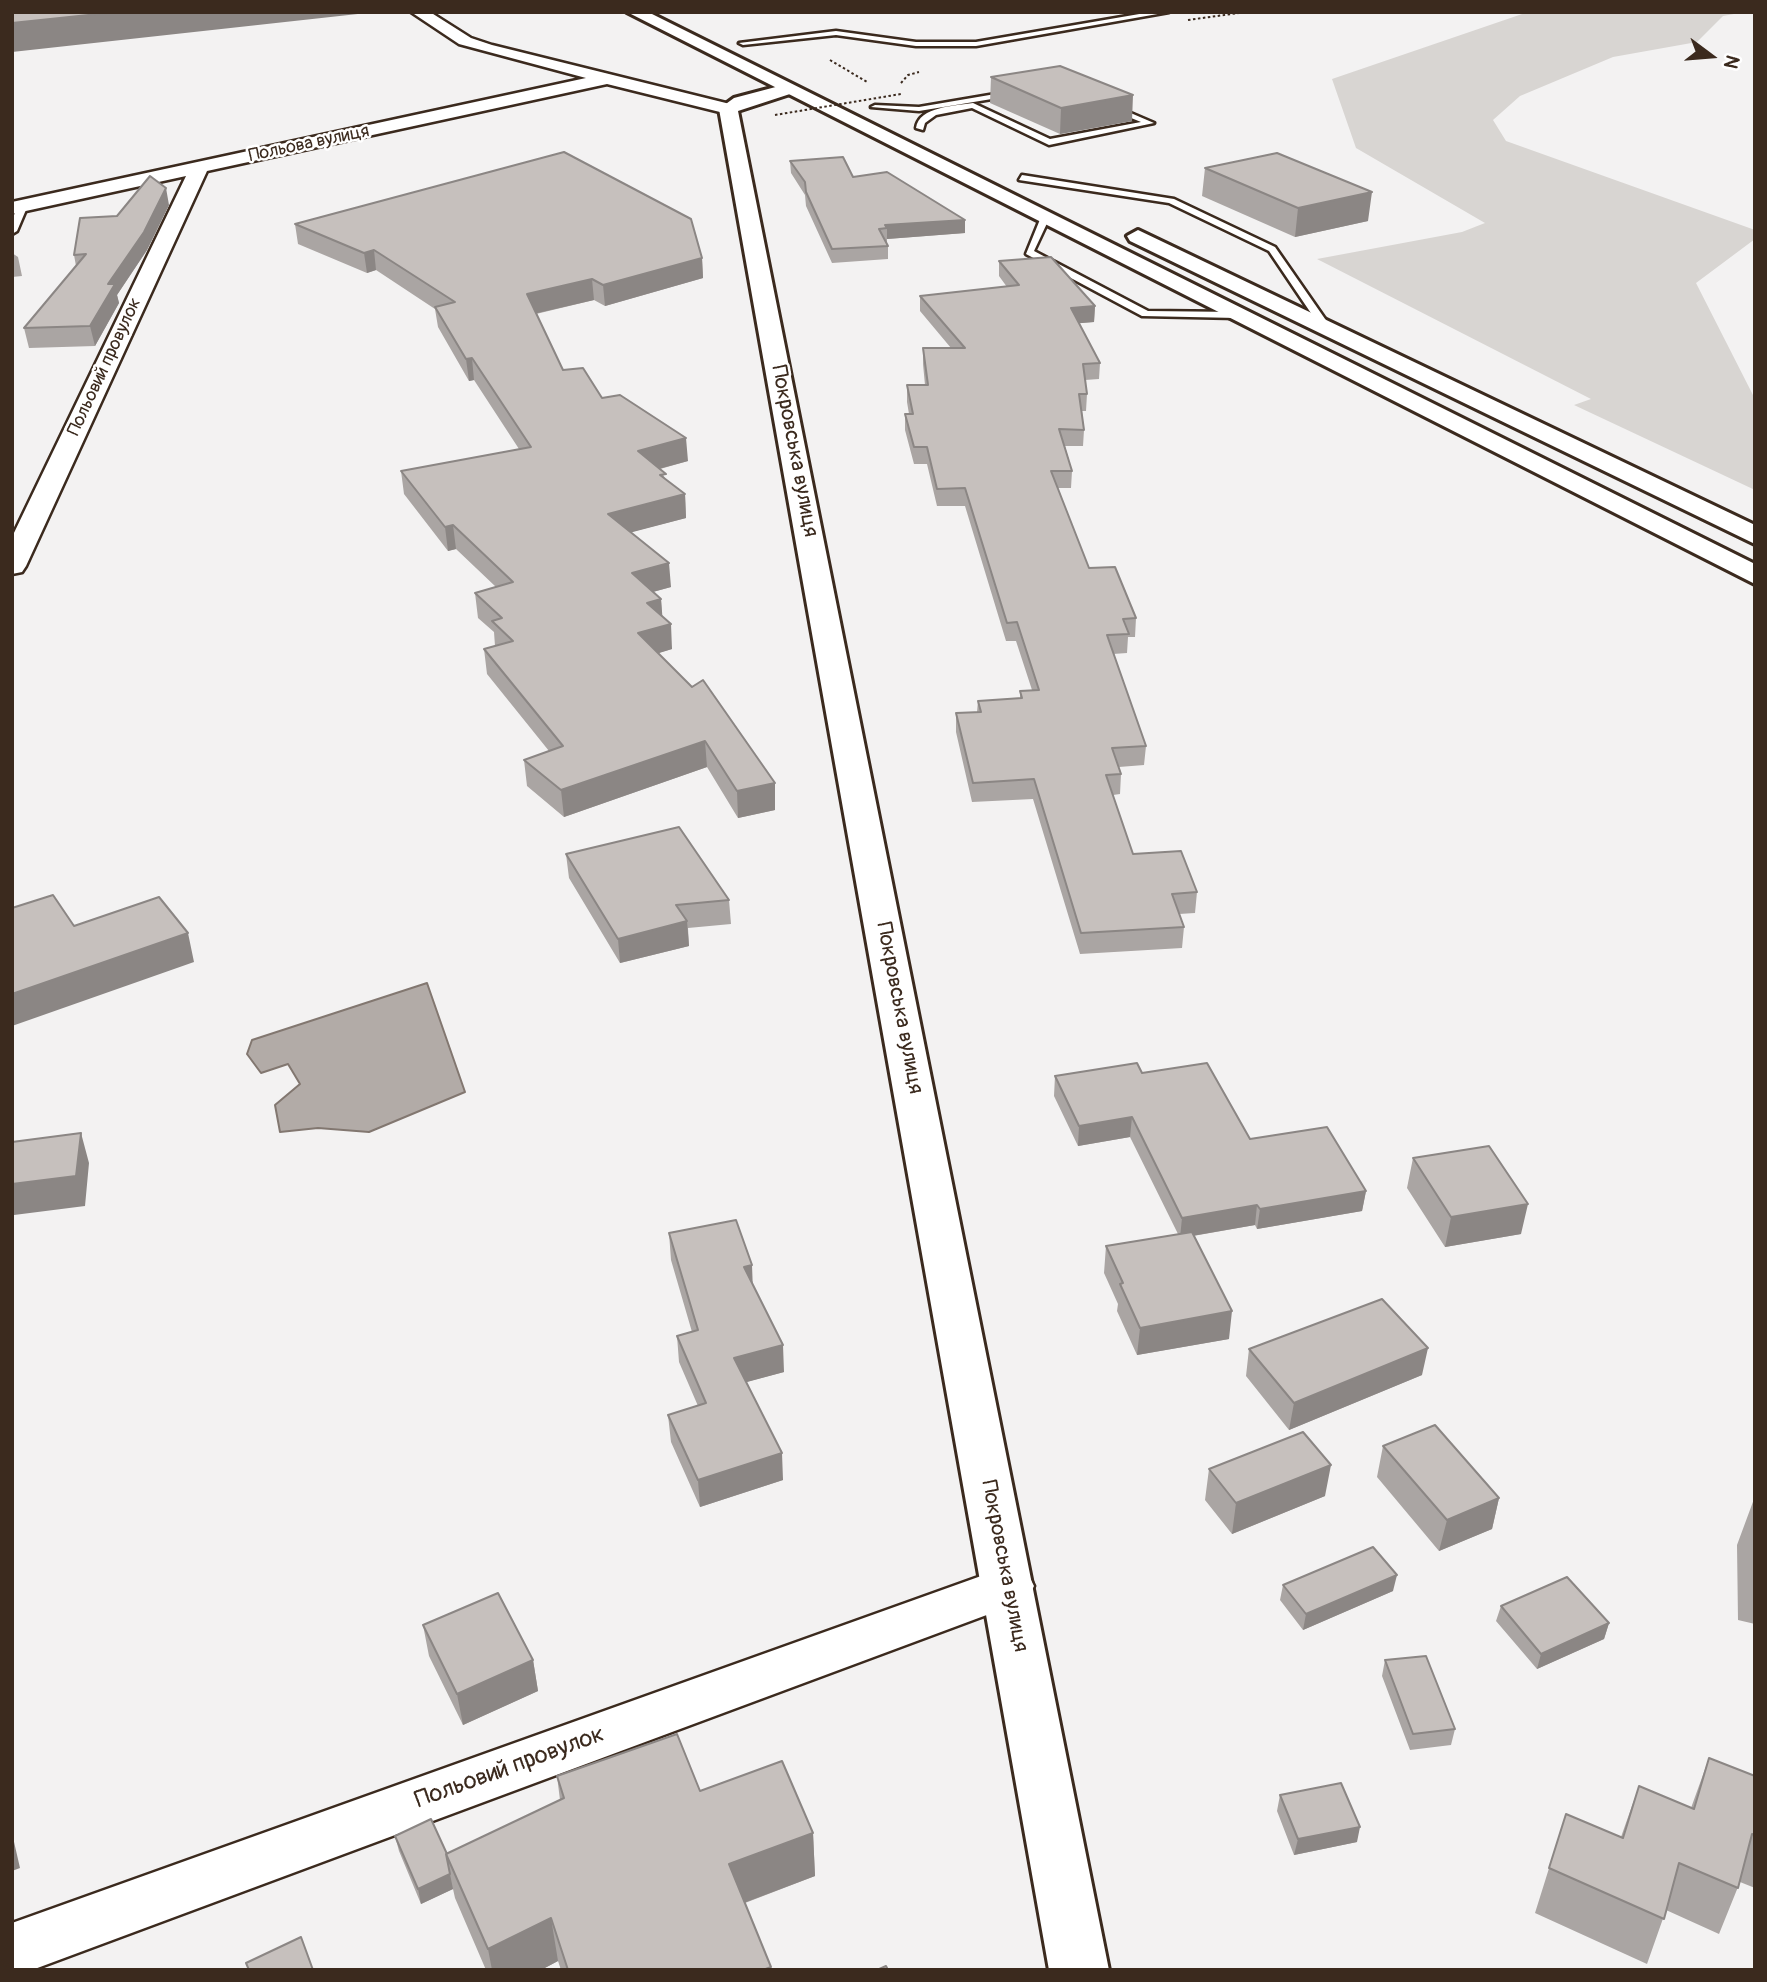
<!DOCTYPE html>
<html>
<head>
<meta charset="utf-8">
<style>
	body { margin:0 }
	#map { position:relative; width:1767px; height:1982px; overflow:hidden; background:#f3f2f2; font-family:Pangolin,sans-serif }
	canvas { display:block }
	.frame { position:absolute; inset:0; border:14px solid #3b2a1e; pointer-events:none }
	.north { position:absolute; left:1676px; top:21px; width:70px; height:70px; -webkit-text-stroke:5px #fff; paint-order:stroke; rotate:106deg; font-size:19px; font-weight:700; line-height:28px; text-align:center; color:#3b2a1e }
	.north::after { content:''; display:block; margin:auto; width:24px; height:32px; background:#3b2a1e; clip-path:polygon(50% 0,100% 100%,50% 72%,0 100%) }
</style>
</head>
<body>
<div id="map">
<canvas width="1767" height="1982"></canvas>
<div class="frame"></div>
<div class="north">N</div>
</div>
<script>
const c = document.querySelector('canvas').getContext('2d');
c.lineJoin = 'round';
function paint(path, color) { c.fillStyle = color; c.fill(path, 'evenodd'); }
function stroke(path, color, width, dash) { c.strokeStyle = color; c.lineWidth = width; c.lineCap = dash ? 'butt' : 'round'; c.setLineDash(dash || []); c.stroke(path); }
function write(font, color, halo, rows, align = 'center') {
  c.font = font + ' Pangolin,sans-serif'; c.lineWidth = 5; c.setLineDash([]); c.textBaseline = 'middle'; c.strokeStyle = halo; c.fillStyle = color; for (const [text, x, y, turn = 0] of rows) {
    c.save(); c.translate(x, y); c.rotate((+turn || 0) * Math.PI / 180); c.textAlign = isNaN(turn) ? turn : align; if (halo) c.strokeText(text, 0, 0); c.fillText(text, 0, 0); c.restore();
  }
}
paint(new Path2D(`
	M1528 12H1745L1723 16 1697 42 1613 57 1520 96 1493 120 1506 141 1755 230V239L1696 283 1755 399V490L1574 405 1591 399 1317 259 1462 232 1485 223 1356 148 1332 79Z`), '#d8d5d2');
const water = new Path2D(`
	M427 983 465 1092 369 1132 318 1128 280 1132 275 1105 300 1084 288 1064 261 1073 247 1054 252 1040Z`);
paint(water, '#b2aba7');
stroke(water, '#827770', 2);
const service = new Path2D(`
	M1151 12H1169L976 46H916L836 35 743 45 739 43 836 31 916 42H976Z
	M1013 91 1016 95 919 111 871 107 875 105 919 107Z
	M973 103 1050 139 1141 122 1109 109 1112 105 1154 123 1049 145 972 108 936 115 925 123 923 130 916 128C919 106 956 106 973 103Z
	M1022 175 1174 199 1275 247 1332 329 1323 331 1269 251 1169 203 1019 180Z
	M20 203 28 205 17 231 12 234V219Z
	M1041 217 1049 219 1034 251 1148 311 1237 312 1242 315 1237 318 1142 316 1026 254Z`);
const minor = new Path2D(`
	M411 12H430L471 38 492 45 734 105 737 109 728 114 607 84 207 171 26 566 22 572 12 574V537L186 176 12 214V202L586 78 459 44Z
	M1009 1566 1027 1572 1034 1586 1027 1600 32 1970H12V1923Z`);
const tertiary = new Path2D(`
	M787 84 793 85 796 89 793 93 738 111 1109 1970H1049L719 109 734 98Z`);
const trunk = new Path2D(`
	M627 12H648L1755 564V584Z
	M1138 230 1755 525V544L1130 241 1127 236Z`);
stroke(service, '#3b2a1e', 5);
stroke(minor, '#3b2a1e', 5);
stroke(tertiary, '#3b2a1e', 6);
stroke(trunk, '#3b2a1e', 6);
stroke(new Path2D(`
	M1188 20 1246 12
	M830 60 867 82
	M901 83 908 75 919 72`), '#3b2a1e', 2, [2.5, 2.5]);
paint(service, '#fff');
paint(minor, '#fff');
paint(tertiary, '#fff');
paint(trunk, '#fff');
stroke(new Path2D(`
	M775 115 901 94`), '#3b2a1e', 2, [2.5, 2.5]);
paint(new Path2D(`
	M991 77 1132 121 1060 134 990 103Z
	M790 161 853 177 965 220V233L887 239V242H886L888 246V259L832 263 806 206 805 195 791 173Z
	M1205 168 1368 221 1295 237 1202 196Z
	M169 205 147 250 117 295 119 303 95 346 29 348 24 328 76 266 74 255 117 216Z
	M295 224 702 258 703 278 605 306 594 300 536 314 563 370 602 398 688 461 660 469 666 480 685 494 686 518 631 532 671 587 653 592 661 599 662 617 672 649 658 653 775 810 738 818 707 767 564 817 527 786 524 760 549 751 487 674 484 649 495 646 494 632 478 618 475 593 496 587 456 549 448 551 404 494 401 471 519 449 474 380 469 381 438 327 435 309 376 270 367 273 298 244Z
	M12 253 18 257 22 276 12 277Z
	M999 261 1095 306 1094 322 1079 323 1100 363 1099 379 1085 380 1087 394 1086 411H1082L1084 430 1083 446H1065L1072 471 1071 488H1058L1089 568 1136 618 1135 637H1128L1127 653 1113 654 1146 746 1144 765 1119 767 1121 774 1120 794 1113 795 1133 854 1197 892 1195 913 1179 914 1184 927 1182 948 1080 954 1033 799 972 802 956 732V713L977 712 978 701 1020 699V691L1032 690 1016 641H1006L965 506H937L927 464H914L905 430V414H909L907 402V385H925L923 364V348H951L920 311V296L1007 287 999 276Z
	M566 854 729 900 731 924 688 928 689 946 620 963 569 878Z
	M1142 1073 1250 1139 1366 1191 1362 1211 1257 1229 1255 1225 1193 1236 1229 1339 1137 1355 1117 1311 1118 1304 1104 1273 1106 1246 1178 1234 1130 1137 1078 1146 1054 1096 1055 1076Z
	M1413 1158 1521 1234 1445 1247 1407 1188Z
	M669 1233 752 1265V1284L784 1372 746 1382 783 1480 700 1507 671 1442 668 1415 698 1406 679 1362 677 1336 692 1332 671 1260Z
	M1249 1349 1422 1375 1289 1430 1246 1376Z
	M1383 1446 1499 1498 1492 1529 1439 1551 1377 1477Z
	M1209 1469 1325 1496 1232 1534 1205 1500Z
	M1754 1499H1755V1624L1738 1620 1737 1545Z
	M1283 1585 1393 1591 1303 1630 1280 1600Z
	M1501 1606 1609 1623 1604 1639 1537 1669 1496 1621Z
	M423 1625 533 1660 538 1691 463 1725 429 1656Z
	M1385 1660 1455 1729 1451 1745 1410 1750 1382 1676Z
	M1709 1758 1755 1777V1888L1740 1882 1719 1934 1666 1910 1647 1964 1535 1913 1566 1814 1621 1837 1639 1786 1691 1808Z
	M557 1776 700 1791 813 1833 815 1876 745 1903 771 1970H561L558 1961 541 1970H486L455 1898 453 1889 421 1904 399 1851 395 1836 447 1854 560 1800Z
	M1280 1795 1357 1842 1294 1855 1277 1811Z`), '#aaa5a3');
paint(new Path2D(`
	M117 12H376L12 52V23Z
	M1133 95 1132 121 1060 134 1061 108Z
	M166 188 169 205 147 250 117 295 119 303 95 346 90 326 108 284Z
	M1372 192 1368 221 1295 237 1298 208Z
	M965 220V233L887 239V228L885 225Z
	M374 250 376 270 367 273 364 253Z
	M702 258 703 278 605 306 603 285Z
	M592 279 594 300 529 315 527 294Z
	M1095 306 1094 322 1070 324 1071 308Z
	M472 358 474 380 469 381 466 359Z
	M686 438 688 461 640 474 638 451Z
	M685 494 686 518 610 538 608 514Z
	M453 525 456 549 448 551 445 527Z
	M669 563 671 587 634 597 632 573Z
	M661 599 663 624 647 603Z
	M671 624 672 649 640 659 638 633Z
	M705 741 707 767 564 817 561 790Z
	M775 783V810L738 818 737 791Z
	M687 921 689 946 620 963 618 939Z
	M188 933 194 962 12 1026V994Z
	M1132 1117 1130 1137 1078 1146 1079 1126Z
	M81 1133 89 1163 85 1206 14 1215 12 1210V1184Z
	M1366 1191 1362 1211 1257 1229 1260 1209Z
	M1528 1204 1521 1234 1445 1247 1451 1217Z
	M1257 1205 1255 1225 1180 1238 1182 1218Z
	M752 1265 753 1292 744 1267Z
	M1232 1311 1229 1339 1137 1355 1140 1328Z
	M783 1345 784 1372 736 1385 734 1358Z
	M1428 1348 1422 1375 1289 1430 1294 1403Z
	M782 1453 783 1480 700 1507 698 1480Z
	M1331 1465 1325 1496 1232 1534 1236 1503Z
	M1499 1498 1492 1529 1439 1551 1447 1520Z
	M1397 1575 1393 1591 1303 1630 1306 1614Z
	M1609 1623 1604 1639 1537 1669 1541 1654Z
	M533 1660 538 1691 463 1725 457 1694Z
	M1360 1827 1357 1842 1294 1855 1298 1839Z
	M12 1833 20 1868 12 1871Z
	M813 1833 815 1876 733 1907 729 1864Z
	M450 1874 453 1889 421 1904 418 1889Z
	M551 1918 558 1961 541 1970H492L488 1949Z`), '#8b8684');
const building = new Path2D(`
	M12 12H117L12 23Z
	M1060 66 1133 95 1061 108 991 77Z
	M564 152 691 219 702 258 603 285 592 279 527 294 563 370 583 368 602 398 620 395 686 438 638 451 666 474 660 475 685 494 608 514 669 563 632 573 661 599 647 603 671 624 638 633 692 687 703 680 775 783 737 791 705 741 561 790 524 760 563 746 484 649 513 641 492 621 502 618 475 593 513 582 453 525 445 527 401 471 531 447 472 358 466 359 435 307 455 302 374 250 364 253 295 224Z
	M1277 153 1372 192 1298 208 1205 168Z
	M843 157 853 177 887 172 965 220 885 225 887 228 879 229 888 246 832 249 806 192 805 182 790 161Z
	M150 176 166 188 144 232 108 284H115L90 326 24 328 86 254 74 255 80 218 117 216Z
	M1051 257 1095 306 1071 308 1100 363 1083 364 1087 394H1079L1084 430 1059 429 1072 471H1051L1089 568 1115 567 1136 618 1123 619 1129 634 1107 635 1146 746 1112 748 1121 774 1106 775 1133 854 1181 851 1197 892 1172 894 1184 927 1081 933 1034 779 973 783 956 713 981 712 978 701 1022 698 1020 691 1039 690 1017 622 1007 623 965 488 937 489 927 447H914L905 414H913L907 385H928L923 348H965L920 296 1019 285 999 261Z
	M679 827 729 900 676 905 687 921 618 939 566 854Z
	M53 895 74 926 159 897 188 933 12 994V908Z
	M1137 1063 1142 1073 1207 1063 1250 1139 1327 1127 1366 1191 1260 1209 1257 1205 1182 1218 1132 1117 1079 1126 1055 1076Z
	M81 1133 76 1176 12 1184V1142Z
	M1489 1146 1528 1204 1451 1217 1413 1158Z
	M736 1220 752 1265 744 1267 783 1345 734 1358 782 1453 698 1480 668 1415 706 1403 677 1336 698 1330 669 1233Z
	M1192 1232 1232 1311 1140 1328 1120 1284 1123 1283 1106 1246Z
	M1382 1299 1428 1348 1294 1403 1249 1349Z
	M1435 1425 1499 1498 1447 1520 1383 1446Z
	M1303 1432 1331 1465 1236 1503 1209 1469Z
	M1754 1499H1755V1570Z
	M1373 1547 1397 1575 1306 1614 1283 1585Z
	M1567 1577 1609 1623 1541 1654 1501 1606Z
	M498 1593 533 1660 457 1694 423 1625Z
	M1426 1656 1455 1729 1413 1734 1385 1660Z
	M677 1734 700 1791 782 1761 813 1833 729 1864 771 1967 763 1970H568L551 1918 488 1949 446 1854 564 1798 557 1776Z
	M1709 1758 1755 1776V1835L1752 1834 1738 1888 1679 1863 1664 1919 1549 1868 1566 1814 1623 1838 1639 1786 1694 1809Z
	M1341 1783 1360 1827 1298 1839 1280 1795Z
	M431 1819 447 1854H446L450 1874 418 1889 395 1836Z
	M301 1937 313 1970H249L246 1963Z
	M886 1966 888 1970H877Z`);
paint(building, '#c6c0bd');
stroke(building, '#8b8684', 2);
write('18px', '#3b2a1e', '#fff', [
	["Польова вулиця",309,144,-12],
	["Польовий провулок",105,367,-65]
]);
write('21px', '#3b2a1e', '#fff', [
	["Покровська вулиця",794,451,79],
	["Покровська вулиця",899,1008,79],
	["Покровська вулиця",1004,1566,79]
]);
write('24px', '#3b2a1e', '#fff', [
	["Польовий провулок",510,1768,-20]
]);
</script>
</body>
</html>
